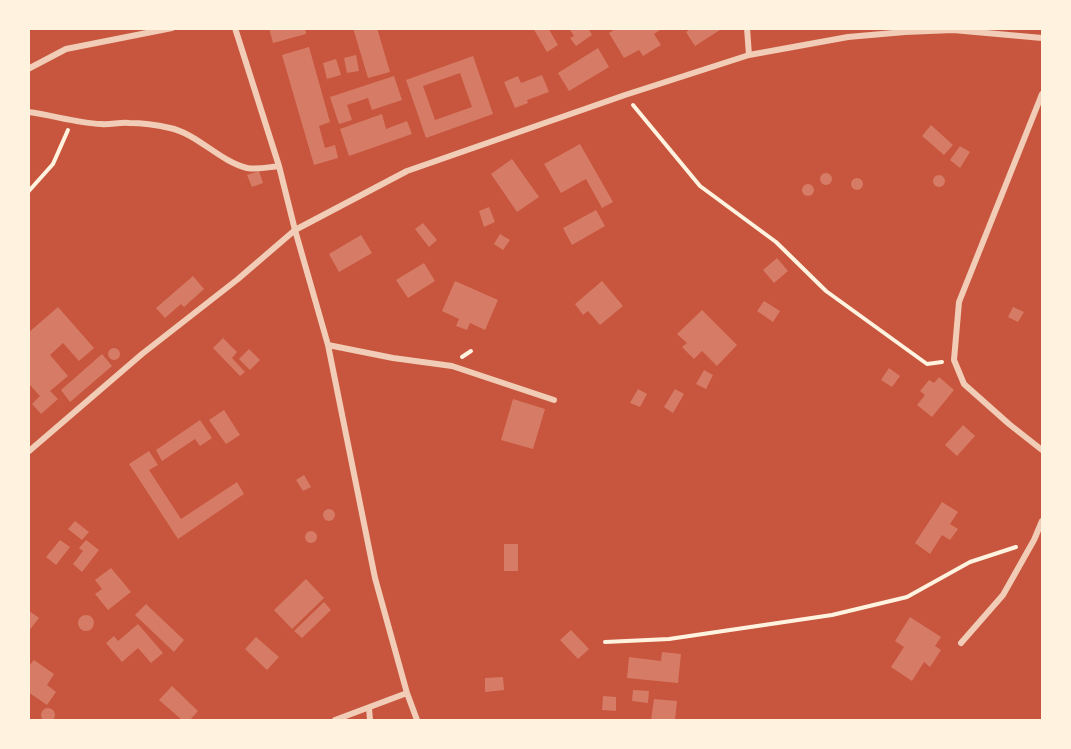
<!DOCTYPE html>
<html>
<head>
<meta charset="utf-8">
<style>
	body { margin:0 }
	#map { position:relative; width:1071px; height:749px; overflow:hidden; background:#c8553d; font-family:Mulish,sans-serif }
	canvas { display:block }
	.frame { position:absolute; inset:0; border:30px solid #fff3e0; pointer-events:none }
</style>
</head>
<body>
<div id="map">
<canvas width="1071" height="749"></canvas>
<div class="frame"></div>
</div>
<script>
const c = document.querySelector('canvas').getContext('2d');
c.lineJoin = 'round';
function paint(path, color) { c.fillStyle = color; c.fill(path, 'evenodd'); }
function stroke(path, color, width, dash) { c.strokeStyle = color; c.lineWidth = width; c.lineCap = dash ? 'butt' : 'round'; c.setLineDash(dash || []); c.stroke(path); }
paint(new Path2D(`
	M269 28H305L306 34 273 43Z
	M353 28H377L390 72 368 78Z
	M533 28H548L558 45 547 52Z
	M569 28H588L592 35 576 46 570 38 574 36Z
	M617 28H663L654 34 661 45 643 56 639 50 624 58 609 33Z
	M692 28H723L695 46 686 32Z
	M309 47 330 122 319 126 325 148 335 145 338 158 314 165 282 55Z
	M598 48 609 67 569 91 558 73Z
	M356 55 359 71 347 73 344 58Z
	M473 56 493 114 426 138 406 80ZM460 73 472 107 435 120 423 86Z
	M336 59 341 75 327 79 323 63Z
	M542 75 549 92 527 100 528 103 515 108 504 82 518 76 521 83Z
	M394 76 402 100 372 110 368 98 347 105 352 120 339 124 330 97Z
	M382 114 386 129 407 121 412 134 349 156 340 129Z
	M931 125 953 145 944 155 922 136Z
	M580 144 613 202 602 208 586 179 561 193 544 164Z
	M960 146 970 152 960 168 950 160Z
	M512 159 539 197 517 212 491 174Z
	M259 171 263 183 252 187 247 175Z
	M820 179a6 6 0 1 1 12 0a6 6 0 1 1-12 0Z
	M933 181a6 6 0 1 1 12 0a6 6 0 1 1-12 0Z
	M851 184a6 6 0 1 1 12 0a6 6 0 1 1-12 0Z
	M802 190a6 6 0 1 1 12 0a6 6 0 1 1-12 0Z
	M489 207 495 222 484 227 479 211Z
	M596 210 605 226 572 245 563 228Z
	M423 223 437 240 429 247 415 229Z
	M500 234 510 240 503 250 494 244Z
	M361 235 372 253 339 272 329 254Z
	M777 258 788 271 774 283 763 270Z
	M424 263 435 281 408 298 396 280Z
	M193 276 204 289 184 307 181 304 165 318 156 308Z
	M455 281 498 300 485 330 470 323 467 330 456 326 459 319 442 311Z
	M602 281 623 306 600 325 588 311 583 315 575 304Z
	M764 301 780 311 773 322 757 311Z
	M58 307 94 348 79 361 63 343 50 355 68 376 50 391 58 399 41 414 32 404 40 396 28 383V333Z
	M1013 307 1024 312 1018 322 1008 317Z
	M702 310 737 345 717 366 702 351 694 359 682 347 687 343 677 334Z
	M223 338 237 352 232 358 245 372 240 376 213 348Z
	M108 354a6 6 0 1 1 12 0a6 6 0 1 1-12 0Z
	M249 349 260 360 250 370 239 359Z
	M102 354 112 366 70 402 61 390Z
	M889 368 900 376 892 387 881 380Z
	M704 370 713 375 706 389 696 384Z
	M939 377 954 390 932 417 917 405 925 395 920 391 929 380 934 383Z
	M638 389 647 394 640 407 630 403Z
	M675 389 684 394 673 413 664 407Z
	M513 399 545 409 533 449 501 440Z
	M224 410 240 435 226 444 209 420Z
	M200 420 212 438 200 446 195 439 162 461 156 450Z
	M963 425 975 436 957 456 945 445Z
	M149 451 158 465 149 470 181 519 237 482 244 494 178 539 129 464Z
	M304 475 311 487 303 491 296 480Z
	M942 502 958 512 950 524 958 529 950 540 942 535 930 554 915 543Z
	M323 515a6 6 0 1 1 12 0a6 6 0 1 1-12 0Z
	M75 521 89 532 82 540 68 529Z
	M305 537a6 6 0 1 1 12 0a6 6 0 1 1-12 0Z
	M60 540 70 547 56 565 46 557Z
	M86 540 99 550 82 572 73 564 83 551 79 548Z
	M504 544H518V571H504Z
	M111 568 131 592 108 610 95 594 102 589 95 580Z
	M306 579 324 598 292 629 274 610Z
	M324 602 331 610 302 638 294 631Z
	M146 604 184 640 174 652 135 615Z
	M28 610 39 618 28 632Z
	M78 623a8 8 0 1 1 16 0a8 8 0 1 1-16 0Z
	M910 617 941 637 935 646 941 650 930 667 924 662 912 681 891 667 904 647 895 641Z
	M138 624 163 653 151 663 138 648 122 662 106 643 114 636 118 641Z
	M571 630 589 649 578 659 560 640Z
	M256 637 279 657 267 670 245 649Z
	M662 652 681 654 678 683 627 678 629 657 661 661Z
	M34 660 54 674 47 685 56 692 47 705 28 692V667Z
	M503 677 504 690 485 692V678Z
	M172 686 198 711 190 720H182L159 700Z
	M633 690 649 691 648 703 632 701Z
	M603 696 616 697V711L602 710Z
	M654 699 677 701 675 720H651Z
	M41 715a7 7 0 1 1 14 0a7 7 0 1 1-14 0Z`), '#d67c66');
stroke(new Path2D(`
	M633 105 700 186 776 242 826 291 927 364 942 362
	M28 192 53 164 68 130
	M462 357 471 351
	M605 642 669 639 832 615 907 597 970 562 1016 547`), '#fff3e0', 4);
stroke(new Path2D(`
	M235 28 279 166 295 230 328 345 375 578 407 693 417 720
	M747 28 749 55
	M28 69 66 49 172 28
	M1042 94 959 302 954 360 964 384 1009 424 1042 450
	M28 112C53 115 76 123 101 124 110 125 120 122 129 123 142 123 157 125 170 128 198 134 219 161 247 168 258 170 269 167 279 166
	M328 345 393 358 452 366 554 400
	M28 452 142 354 238 279 295 230 407 171 625 95 749 55 848 37 905 32 953 30 1042 38
	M961 643 1003 595 1034 540 1042 521
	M369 708 370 720
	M335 720 407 693`), '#f1ccb7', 6);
</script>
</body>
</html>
